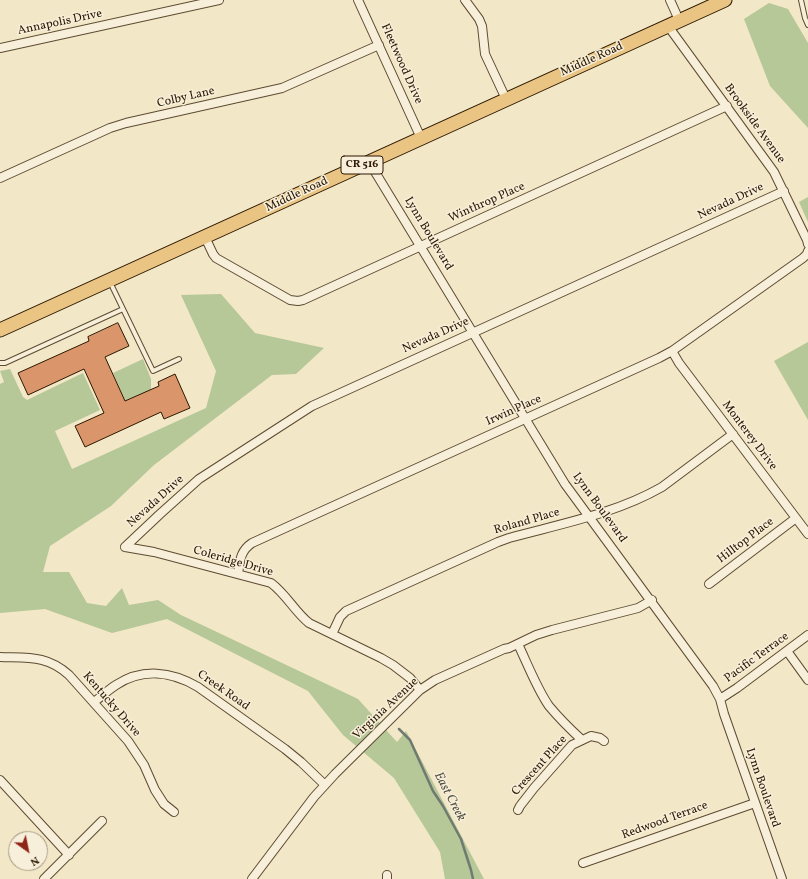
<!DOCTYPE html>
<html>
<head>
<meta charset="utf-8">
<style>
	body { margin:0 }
	#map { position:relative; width:808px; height:879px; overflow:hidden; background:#f2e7c6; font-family:Vollkorn,serif }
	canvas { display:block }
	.north { position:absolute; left:8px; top:831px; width:40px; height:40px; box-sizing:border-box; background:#f7efda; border:1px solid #a59983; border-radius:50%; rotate:147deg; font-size:11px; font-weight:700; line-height:16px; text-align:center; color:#2b1700 }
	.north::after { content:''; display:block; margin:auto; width:14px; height:18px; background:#8f2418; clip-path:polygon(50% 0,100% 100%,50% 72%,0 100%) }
</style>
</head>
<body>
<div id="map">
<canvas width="808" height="879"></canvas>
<div class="north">N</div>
</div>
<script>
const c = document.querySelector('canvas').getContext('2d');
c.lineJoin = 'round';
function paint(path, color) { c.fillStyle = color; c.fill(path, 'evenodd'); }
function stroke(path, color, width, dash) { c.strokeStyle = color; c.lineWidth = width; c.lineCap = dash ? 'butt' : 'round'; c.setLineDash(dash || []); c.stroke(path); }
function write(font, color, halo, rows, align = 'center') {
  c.font = font + ' Vollkorn,serif'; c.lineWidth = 3; c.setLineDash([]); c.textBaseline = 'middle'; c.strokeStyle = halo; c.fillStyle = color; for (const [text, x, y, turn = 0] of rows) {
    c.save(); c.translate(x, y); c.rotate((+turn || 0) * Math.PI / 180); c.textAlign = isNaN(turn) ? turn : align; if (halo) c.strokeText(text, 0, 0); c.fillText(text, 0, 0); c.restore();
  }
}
paint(new Path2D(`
	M769 3 788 9 808 43V128L770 86 744 19Z
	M808 197V222L799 202Z
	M221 294 255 333 324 348 296 374 272 375 154 465 111 506 50 546 43 572H69L87 603 106 606 122 588 129 605 158 600 181 615 358 699 397 742 406 731 484 879H445L440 852 394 778 343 735 308 691 167 619 112 633 45 609 0 613V384L4 382 0 371 10 369 23 397 27 400 83 373 100 410 55 431 72 469 206 408 216 371 181 295Z
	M808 342V420L774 361Z
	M143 359 151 379V390L125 401 113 373Z`), '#b6c798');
stroke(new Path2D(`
	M399 729 410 740 433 791 443 806 461 839 471 870 473 879`), '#6f7b71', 2.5);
const building = new Path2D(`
	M118 323 129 346 105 357 125 401 159 386 158 382 175 374 190 408 164 419 161 412 85 447 75 426 104 413 84 369 28 395 18 373 89 341 88 337Z`);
paint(building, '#da956b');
stroke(building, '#2b1700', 1);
const service = new Path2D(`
	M801 0 805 18 808 25
	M110 282 153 371 179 359
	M0 363H5L123 309`);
const minor = new Path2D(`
	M358 0 421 138
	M465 0 479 19 482 26 485 54 506 99
	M670 0 679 20
	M668 26 774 172 807 240 808 244
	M0 48 219 0
	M369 162 565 484 713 686 720 699 724 714 782 879
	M0 178 110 128 126 123 282 88 379 45
	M205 237 213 254 216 258 290 300 298 301 303 300 727 106
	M672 351 679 363 808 534
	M125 547 160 514 199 479 312 406 784 191
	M125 547 154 552 271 583C286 594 295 612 309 623L381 658 393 665 410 678 420 690
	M238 574C240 561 240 551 252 543L659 358 672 351 803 258 807 254 808 251
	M709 584 796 518
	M332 634 340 617 346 611 498 542 509 538C560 524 615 514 662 487L733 434
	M518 644C527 663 537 689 549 706 559 718 570 729 582 740
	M787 651 808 680
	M0 657C28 658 47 655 69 675L128 741 144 765 155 790 164 804 174 812
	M720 699 737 688 808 635
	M94 702C101 697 108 690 116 685 142 668 171 671 198 687L285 749 301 762 325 785
	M0 780 69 855
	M518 810 520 806 534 788 572 745 591 736 600 738 604 741
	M583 863 755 803
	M387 875V879
	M44 879 102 821
	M252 879 314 797 335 774 420 690 435 680 504 649 509 648 536 635 552 630 638 608 652 600`);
const primary = new Path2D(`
	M0 330 725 0`);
stroke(service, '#5d4b32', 6);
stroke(minor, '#5d4b32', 10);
stroke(primary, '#2b1700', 15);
stroke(service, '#f7efda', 4);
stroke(minor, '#f7efda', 8);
stroke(primary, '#e9c483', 13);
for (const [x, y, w] of [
	[362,165,42]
]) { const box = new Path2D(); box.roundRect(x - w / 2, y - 9, w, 18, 3); c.fillStyle = '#f7efda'; c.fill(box); stroke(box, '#2b1700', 1); }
write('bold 11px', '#2b1700', null, [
	["CR 516",362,165]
]);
write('12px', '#2b1700', '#f7efda', [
	["Annapolis Drive",60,23,-12],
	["Middle Road",592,60,-24],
	["Fleetwood Drive",401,64,66],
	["Colby Lane",186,98,-13],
	["Brookside Avenue",754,124,54],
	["Middle Road",297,195,-25],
	["Nevada Drive",731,202,-25],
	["Winthrop Place",487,203,-24],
	["Lynn Boulevard",428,234,59],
	["Nevada Drive",436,336,-24],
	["Irwin Place",514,411,-24],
	["Monterey Drive",749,436,53],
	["Nevada Drive",156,502,-42],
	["Lynn Boulevard",599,508,54],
	["Roland Place",527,522,-16],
	["Hilltop Place",746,541,-37],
	["Coleridge Drive",233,562,16],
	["Pacific Terrace",757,658,-36],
	["Creek Road",223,691,35],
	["Kentucky Drive",111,705,49],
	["Virginia Avenue",386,709,-43],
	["Crescent Place",540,766,-48],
	["Lynn Boulevard",762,788,71],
	["Redwood Terrace",665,821,-20]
]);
write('italic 13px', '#535142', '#f7efda', [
	["East Creek",449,797,62]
]);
</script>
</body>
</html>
